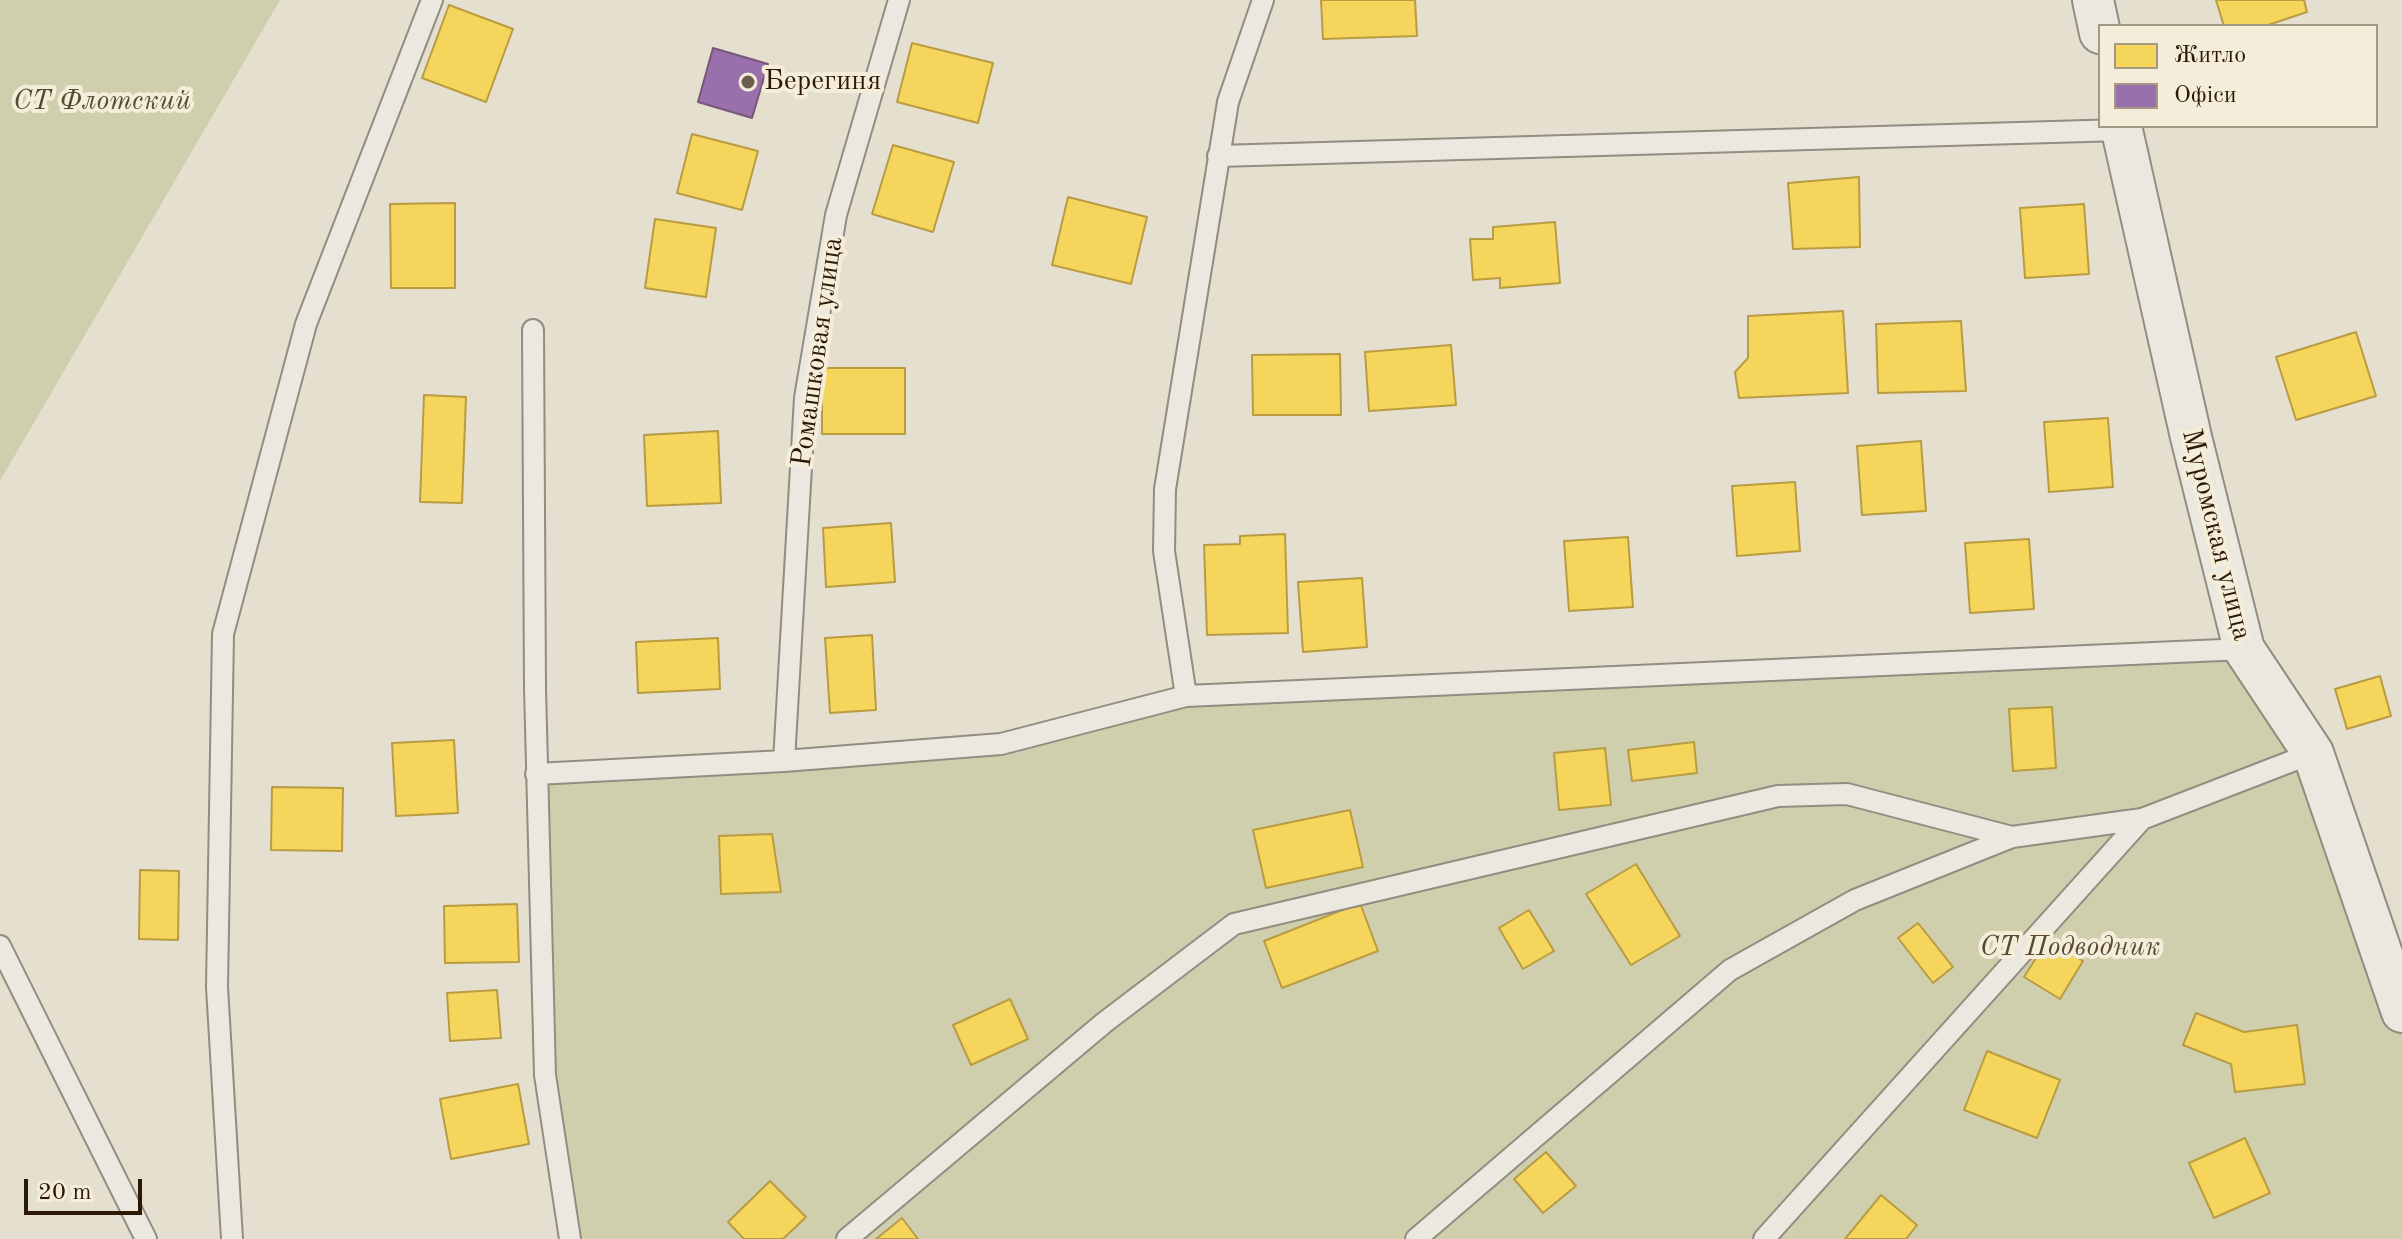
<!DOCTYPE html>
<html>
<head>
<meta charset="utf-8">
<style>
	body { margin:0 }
	#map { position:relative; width:2402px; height:1239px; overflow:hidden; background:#e5dfcf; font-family:"Old Standard TT",serif }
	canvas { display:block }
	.legend { position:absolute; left:2098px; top:24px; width:280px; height:104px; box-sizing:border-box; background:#f4edda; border:2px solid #a49885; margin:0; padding:10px 14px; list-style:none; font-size:24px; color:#2b1805 }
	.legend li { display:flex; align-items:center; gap:16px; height:40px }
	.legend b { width:40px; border:2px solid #a49885 }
	.scale { position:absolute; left:24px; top:1179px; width:118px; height:36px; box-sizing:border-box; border:4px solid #2b1805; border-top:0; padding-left:10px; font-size:24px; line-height:28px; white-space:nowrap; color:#2b1805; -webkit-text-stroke:6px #f4edda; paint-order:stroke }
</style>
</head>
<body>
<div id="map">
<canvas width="2402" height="1239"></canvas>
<ul class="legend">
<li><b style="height:22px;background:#f6d55c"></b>Житло</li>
<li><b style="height:22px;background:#9970ab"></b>Офіси</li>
</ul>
<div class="scale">20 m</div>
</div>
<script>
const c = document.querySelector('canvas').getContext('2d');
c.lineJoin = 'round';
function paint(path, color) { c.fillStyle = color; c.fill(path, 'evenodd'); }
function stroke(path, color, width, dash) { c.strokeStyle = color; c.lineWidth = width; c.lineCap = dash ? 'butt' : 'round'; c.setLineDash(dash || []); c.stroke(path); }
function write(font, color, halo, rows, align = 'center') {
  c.font = font + ' "Old Standard TT",serif'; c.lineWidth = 8; c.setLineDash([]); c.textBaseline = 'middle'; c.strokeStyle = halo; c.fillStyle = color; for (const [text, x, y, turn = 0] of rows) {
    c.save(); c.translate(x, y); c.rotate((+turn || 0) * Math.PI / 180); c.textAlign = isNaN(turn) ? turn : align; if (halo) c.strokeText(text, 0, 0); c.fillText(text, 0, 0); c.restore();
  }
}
paint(new Path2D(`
	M0 0H280L0 481Z
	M2244 649 2323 781 2402 1012V1239H570L545 1075 536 774 1001 744 1186 696Z`), '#d0cfad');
const homes = new Path2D(`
	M1321 0H1415L1417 36 1323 39Z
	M2216 0H2304L2307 12 2265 26H2224Z
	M449 5 513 29 486 102 422 78Z
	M912 43 993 63 978 123 897 102Z
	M692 134 758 151 742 210 677 193Z
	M893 145 954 162 933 232 872 214Z
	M1859 177 1860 247 1793 249 1788 183Z
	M1068 197 1147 217 1131 284 1052 265Z
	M455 203V288H391L390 204Z
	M2084 204 2089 274 2025 278 2020 208Z
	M655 219 716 228 706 297 645 288Z
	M1555 222 1560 283 1500 288V278L1473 280 1470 239H1493V227Z
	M1843 311 1848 393 1739 398 1735 372 1748 358V316Z
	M1961 321 1966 391 1878 393 1876 324Z
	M2356 332 2376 396 2296 420 2276 357Z
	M1451 345 1456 405 1369 411 1365 352Z
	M1340 354 1341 415H1253L1252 355Z
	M822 368H905V434H822Z
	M424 395 466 397 462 503 420 502Z
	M2108 418 2113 487 2049 492 2044 422Z
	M718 431 721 503 647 506 644 435Z
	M1921 441 1926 511 1862 515 1857 446Z
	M1795 482 1800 551 1737 556 1732 486Z
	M891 523 895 582 826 587 823 528Z
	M1285 534 1288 633 1207 635 1204 545 1240 544V536Z
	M1628 537 1633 607 1569 611 1564 541Z
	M2029 539 2034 609 1970 613 1965 543Z
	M1362 578 1367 647 1303 652 1298 582Z
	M872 635 876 710 830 713 825 638Z
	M718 638 720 689 638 693 636 642Z
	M2380 676 2391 716 2347 729 2335 689Z
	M2052 707 2056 768 2013 771 2009 709Z
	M454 740 458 813 396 816 392 743Z
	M1694 742 1697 773 1632 781 1628 750Z
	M1605 748 1611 805 1559 810 1554 753Z
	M272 787 343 788 342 851 271 850Z
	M1350 810 1363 867 1266 888 1253 830Z
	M772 834 781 892 721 894 719 836Z
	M1636 864 1680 936 1631 965 1586 894Z
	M140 870 179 871 178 940 139 939Z
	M1360 903 1378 951 1282 988 1264 941Z
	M517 904 519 962 445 963 444 906Z
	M1529 910 1554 951 1523 969 1499 928Z
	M1918 923 1953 967 1933 983 1898 938Z
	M2048 939 2083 961 2060 999 2024 977Z
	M497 990 501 1038 450 1041 447 993Z
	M1010 999 1028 1039 971 1065 953 1025Z
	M2196 1013 2244 1032 2297 1025 2305 1084 2235 1092 2231 1064 2183 1045Z
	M1987 1051 2060 1080 2037 1138 1964 1110Z
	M518 1084 529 1144 451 1159 440 1099Z
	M2245 1138 2270 1193 2214 1218 2189 1163Z
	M1546 1152 1576 1186 1543 1213 1514 1179Z
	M770 1181 806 1217 783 1239H744L728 1222Z
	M1881 1195 1917 1225 1906 1239H1845Z
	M902 1218 918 1239H876Z`);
paint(homes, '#f6d55c');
stroke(homes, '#b99c42', 2);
const offices = new Path2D(`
	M713 48 768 64 752 118 698 102Z`);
paint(offices, '#9970ab');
stroke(offices, '#785679', 2);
const lane = new Path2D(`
	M1218 156 2122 130
	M533 330 535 688 545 1075 570 1239
	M1186 696 1164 551 1165 489 1228 102 1263 0
	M784 761 805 398 836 215 899 0
	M536 774 784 761 1001 744 1186 696 2244 649
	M0 946 146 1239
	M232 1239 217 987 223 634 306 324 432 0
	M847 1239 1105 1022 1234 924 1778 796 1847 794 2012 837
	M1416 1239 1730 970 1855 900 2012 837 2142 819
	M1764 1239 2142 819 2313 753`);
const street = new Path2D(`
	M2093 0 2100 33
	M2121 126 2191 437 2244 649 2313 753 2402 1012`);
stroke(lane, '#928c81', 24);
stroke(street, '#928c81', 44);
stroke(lane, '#ebe8df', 20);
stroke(street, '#ebe8df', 40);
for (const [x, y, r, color] of [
	[748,82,8,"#6c5e4c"]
]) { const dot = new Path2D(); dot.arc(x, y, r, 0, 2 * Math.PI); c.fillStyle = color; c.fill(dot); stroke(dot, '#f4edda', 3); }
write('28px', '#2b1805', '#f4edda', [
	["Берегиня",764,82]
], 'left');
write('italic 28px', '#574b2f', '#f4edda', [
	["СТ Флотский",102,102],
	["СТ Подводник",2070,948]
]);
write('28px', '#2b1805', '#f4edda', [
	["Ромашковая улица",818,352,-82],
	["Муромская улица",2216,535,76]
]);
</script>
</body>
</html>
